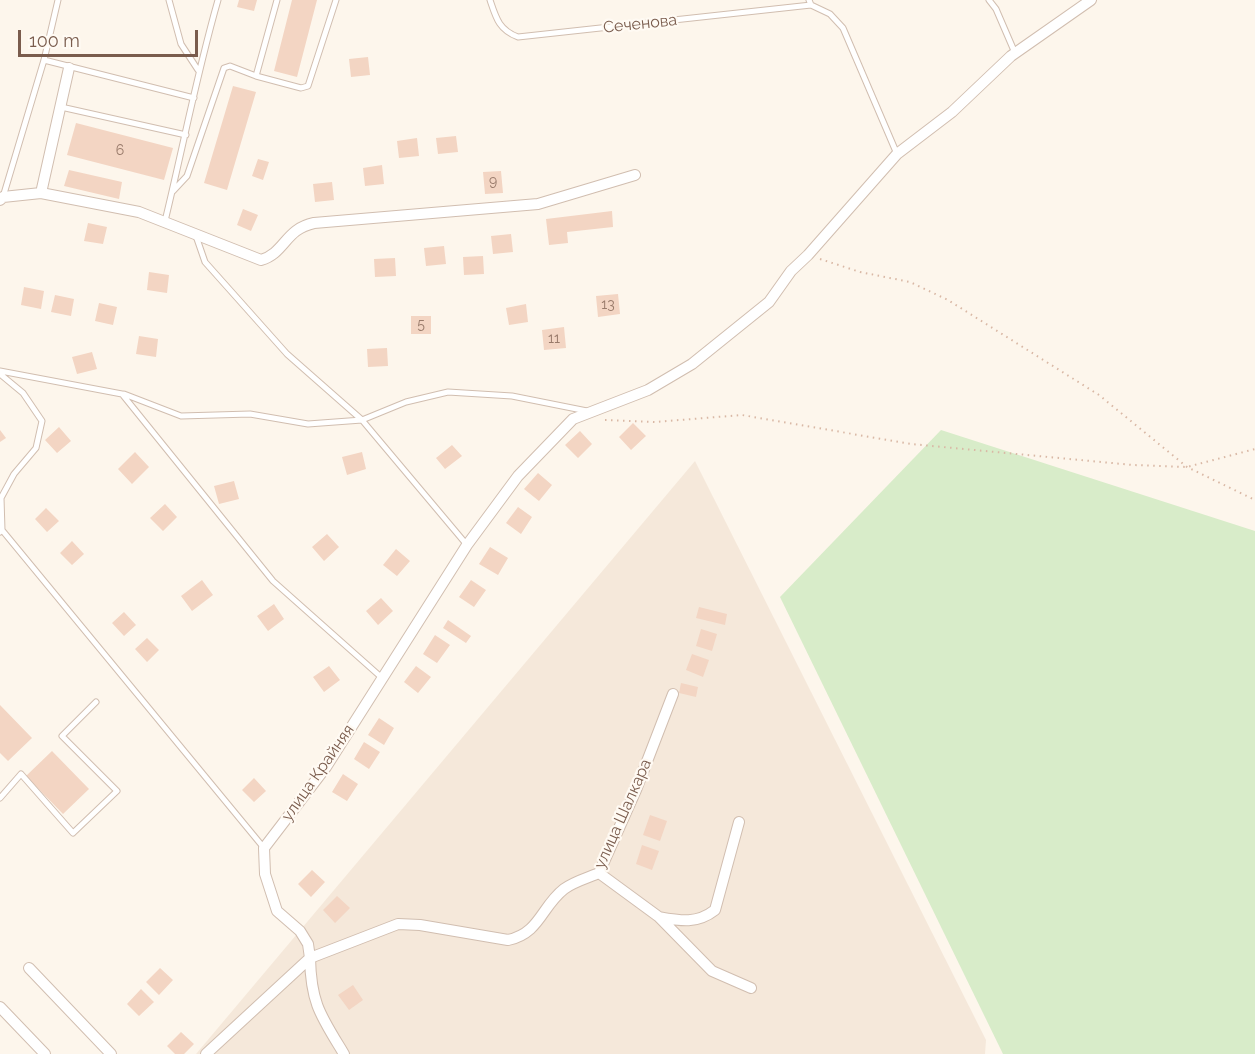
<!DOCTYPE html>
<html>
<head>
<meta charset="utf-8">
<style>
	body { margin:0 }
	#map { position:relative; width:1255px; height:1054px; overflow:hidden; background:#fdf6ec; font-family:Raleway,sans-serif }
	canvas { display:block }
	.scale { position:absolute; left:18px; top:30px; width:180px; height:27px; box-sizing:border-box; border:3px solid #7a5c4d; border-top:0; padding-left:8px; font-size:18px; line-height:21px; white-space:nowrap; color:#7a5c4d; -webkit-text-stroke:4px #fffaf3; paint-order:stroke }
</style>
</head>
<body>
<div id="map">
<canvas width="1255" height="1054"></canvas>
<div class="scale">100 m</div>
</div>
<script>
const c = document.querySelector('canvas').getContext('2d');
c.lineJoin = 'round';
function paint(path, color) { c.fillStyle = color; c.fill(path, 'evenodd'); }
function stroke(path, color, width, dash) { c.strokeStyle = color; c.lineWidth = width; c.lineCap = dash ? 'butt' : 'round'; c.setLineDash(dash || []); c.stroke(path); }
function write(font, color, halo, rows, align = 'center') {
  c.font = font + ' Raleway,sans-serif'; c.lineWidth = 4.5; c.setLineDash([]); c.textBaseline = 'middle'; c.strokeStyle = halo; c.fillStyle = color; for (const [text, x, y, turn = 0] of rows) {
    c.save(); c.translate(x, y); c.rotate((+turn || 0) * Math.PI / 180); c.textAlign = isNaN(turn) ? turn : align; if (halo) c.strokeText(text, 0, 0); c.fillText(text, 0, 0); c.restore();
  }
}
paint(new Path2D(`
	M695 461 986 1040 985 1054H196Z`), '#f5e8da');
paint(new Path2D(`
	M941 430 1255 531V1054H1003L780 597Z`), '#d8ecc9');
paint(new Path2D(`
	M239 0H257L254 11 237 7Z
	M292 0H317L297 77 274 71Z
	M368 57 370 75 351 77 349 59Z
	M233 86 256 92 227 190 204 183Z
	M76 123 173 148 164 180 67 155Z
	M456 136 458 152 438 154 436 138Z
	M417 138 419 156 399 158 397 141Z
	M258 159 269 162 263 180 252 176Z
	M382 165 384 184 365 186 363 168Z
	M69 170 122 182 119 199 64 186Z
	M501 171 503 193 485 194 483 172Z
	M332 182 334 200 315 202 313 184Z
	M243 209 258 215 251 231 237 225Z
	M612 211 613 227 567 232 568 243 549 245 546 219Z
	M88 223 107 227 103 244 84 241Z
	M511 234 513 252 493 254 491 236Z
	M444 246 446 264 426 266 424 248Z
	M483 256 484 274 464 275 463 257Z
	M395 258 396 276 375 277 374 259Z
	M149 272 169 275 167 293 147 290Z
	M24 287 44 291 41 309 21 305Z
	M618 294 620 314 598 317 596 296Z
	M55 295 74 299 71 316 51 312Z
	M99 303 117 307 113 325 95 321Z
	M526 304 528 322 509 325 506 308Z
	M411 316H431V334H411Z
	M564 327 566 348 544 350 542 330Z
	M139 336 158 339 156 357 136 354Z
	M387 348 388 366 368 367 367 349Z
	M92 352 97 369 77 374 72 357Z
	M633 423 646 436 631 450 619 437Z
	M59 427 71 441 57 453 45 440Z
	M0 430 6 438 0 442Z
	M580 431 592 444 578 458 565 445Z
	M452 445 462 456 445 469 436 458Z
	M135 452 149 467 132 484 118 469Z
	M362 452 366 469 347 475 342 457Z
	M538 473 552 485 539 501 524 489Z
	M234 481 239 499 219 504 214 486Z
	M165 504 177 517 163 531 150 518Z
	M518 507 532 517 521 534 506 523Z
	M46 508 59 521 47 532 35 519Z
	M327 534 339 547 324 561 312 547Z
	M72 541 84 554 72 565 60 553Z
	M490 547 508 558 498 575 479 564Z
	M396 549 410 561 397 576 383 565Z
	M202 580 213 595 192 611 181 596Z
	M471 580 486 590 474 607 459 597Z
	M381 598 393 611 378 625 366 611Z
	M274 604 284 619 268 631 257 616Z
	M699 607 727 614 725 625 696 618Z
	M124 612 136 625 124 636 112 623Z
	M448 620 471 636 466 643 443 628Z
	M701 629 717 634 712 651 696 646Z
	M435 635 450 645 437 663 423 654Z
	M147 638 159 650 147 662 135 649Z
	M692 654 709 660 703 677 686 670Z
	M329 666 340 680 324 692 313 677Z
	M416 666 431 677 418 693 404 682Z
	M681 683 698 687 696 697 679 693Z
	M0 705 32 738 8 761 0 753Z
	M379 718 394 728 384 745 368 735Z
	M364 742 380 752 369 769 354 759Z
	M52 751 89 789 63 814 26 776Z
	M343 774 358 784 347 801 332 792Z
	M254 778 266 791 254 802 242 790Z
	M650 815 667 821 660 841 643 835Z
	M642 845 659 851 652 870 636 864Z
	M312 870 325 882 311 897 298 884Z
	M337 896 350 908 335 923 323 910Z
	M160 968 173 980 159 995 146 982Z
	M353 985 363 1000 349 1010 338 995Z
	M141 989 154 1002 139 1016 127 1004Z
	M181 1032 194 1044 184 1054H175L167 1046Z`), '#f3d5c3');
const lane = new Path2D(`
	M169 0 181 44 198 70
	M490 0C496 18 499 30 518 37L811 5
	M809 0 811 5 830 14 843 28 897 154
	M989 0 996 9 1015 53
	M44 60 194 98
	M256 76 301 88 308 86 336 0
	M61 107 186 135
	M173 191 187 176 224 68 230 66 256 76 277 0
	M3 197 44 60 58 0
	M165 221C183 147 197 73 218 0
	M196 236 205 262 287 354 362 420 467 545
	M0 371 122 394 273 581 381 677
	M0 374 23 393 42 421 36 448 14 474 1 498 2 530
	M124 394 181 416 250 414 308 424 362 420 406 402 448 392 512 396 587 411
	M0 532 2 530 264 848
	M0 798 21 774 73 833 117 791 62 736 96 702`);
const street = new Path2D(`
	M41 193 69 68
	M0 200 3 197 41 193 139 212 261 260C285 253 285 229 314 223L538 204 635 175
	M599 873 659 917 712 971 751 988
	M659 917C681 921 697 924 715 910L739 822
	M29 968 111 1054
	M0 1007 45 1054
	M206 1054 310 958 308 944 300 931 277 911 265 874 264 848 326 767 467 545 518 476 573 419 648 390 692 364 769 302 791 271 808 255 897 154 952 112 1011 56 1091 0
	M344 1054C321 1016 311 1004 310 958L398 924 420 925 508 940C540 933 541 907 564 889 573 882 587 878 599 873L636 790 673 694`);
stroke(lane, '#d1beb0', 7);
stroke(street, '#d1beb0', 12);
stroke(new Path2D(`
	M820 259 860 272 910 282 948 300 1099 395 1187 467 1255 500
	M605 420 655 422 742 415 911 444 1133 465 1187 467 1255 449`), '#d9b8a5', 2, [1.5, 4.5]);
stroke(lane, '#fff', 5);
stroke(street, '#fff', 10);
write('14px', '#987a6a', null, [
	["6",120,151],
	["9",493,182],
	["13",608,305],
	["5",421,325],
	["11",554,339]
]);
write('16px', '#7a5c4d', '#fffaf3', [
	["Сеченова",640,24,-6],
	["улица Крайняя",318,773,-55],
	["улица Шалкара",623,814,-66]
]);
</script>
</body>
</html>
